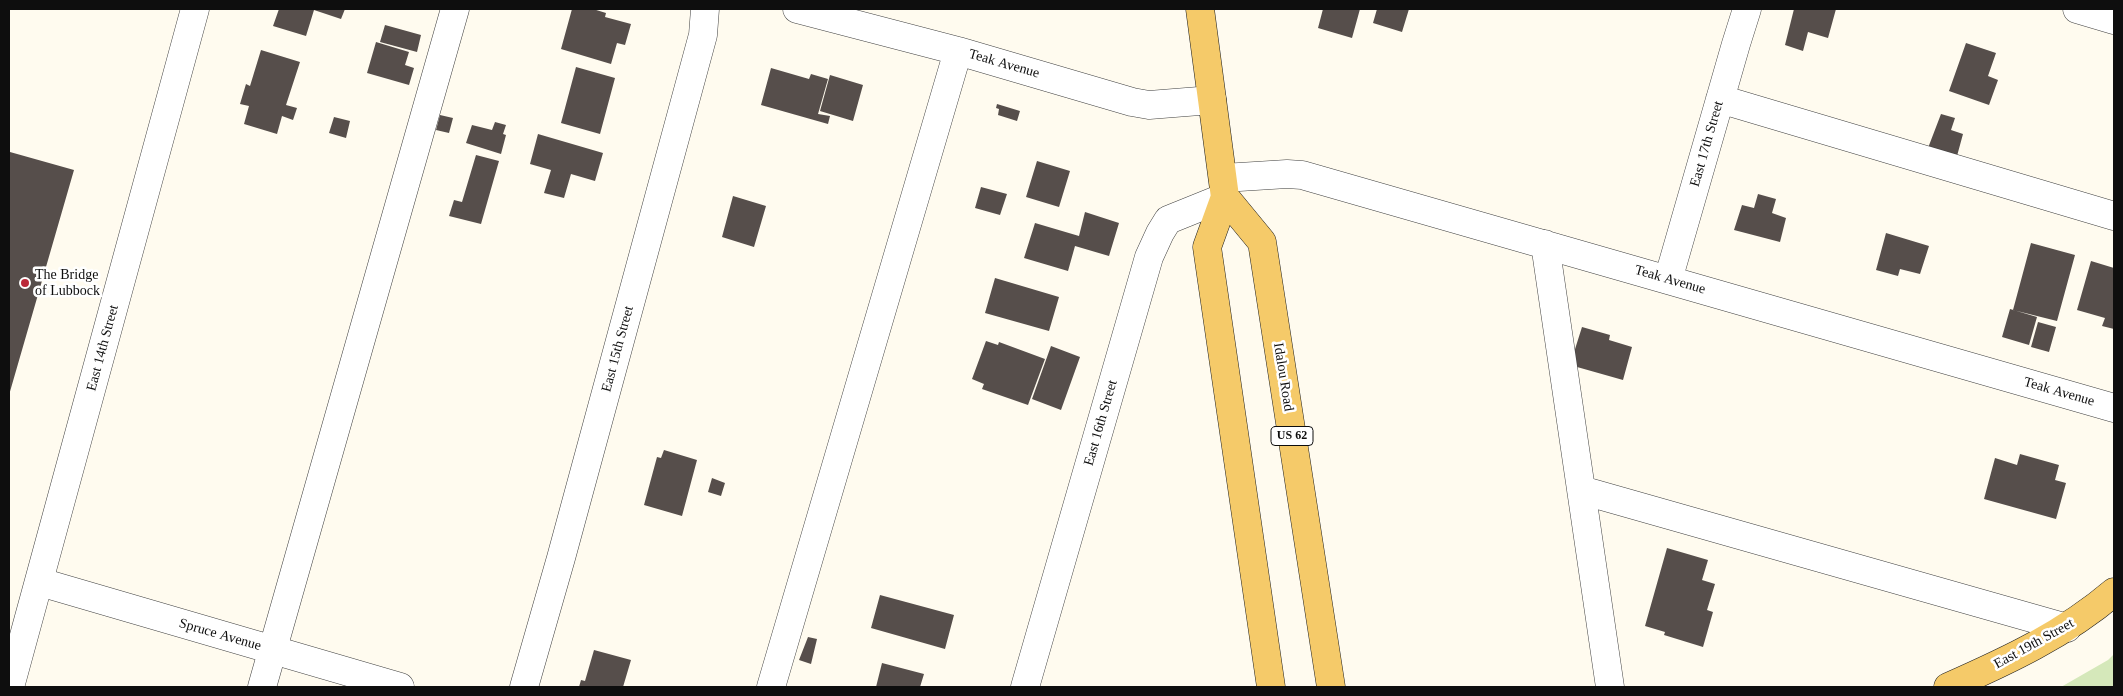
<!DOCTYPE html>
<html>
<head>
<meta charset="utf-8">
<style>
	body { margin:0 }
	#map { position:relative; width:2123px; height:696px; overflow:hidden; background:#fffbef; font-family:"Times New Roman",serif }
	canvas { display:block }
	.frame { position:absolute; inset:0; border:10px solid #0e0e0e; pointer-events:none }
</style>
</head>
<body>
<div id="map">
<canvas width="2123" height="696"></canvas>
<div class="frame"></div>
</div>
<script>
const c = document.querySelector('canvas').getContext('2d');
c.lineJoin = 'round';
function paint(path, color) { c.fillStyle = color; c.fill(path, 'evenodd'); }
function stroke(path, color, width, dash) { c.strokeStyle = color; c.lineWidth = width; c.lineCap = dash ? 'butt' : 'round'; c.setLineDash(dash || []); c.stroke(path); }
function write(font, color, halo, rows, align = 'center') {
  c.font = font + ' "Times New Roman",serif'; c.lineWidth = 5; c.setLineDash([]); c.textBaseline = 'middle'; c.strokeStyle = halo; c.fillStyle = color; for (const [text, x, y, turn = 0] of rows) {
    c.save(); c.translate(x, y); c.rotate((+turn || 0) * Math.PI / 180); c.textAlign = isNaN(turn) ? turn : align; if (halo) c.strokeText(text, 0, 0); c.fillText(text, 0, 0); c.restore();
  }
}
paint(new Path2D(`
	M2114 654V687H2061L2108 660Z`), '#d5e8ba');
paint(new Path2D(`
	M279 9H345L341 19 314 10 306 36 273 26Z
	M572 9H593L606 13 605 17 631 24 625 45 617 43 611 64 561 49Z
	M1323 9H1360L1352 38 1318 28Z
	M1377 9H1409L1402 32 1373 23Z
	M1794 9H1836L1828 38 1808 32 1803 51 1785 45Z
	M385 25 421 35 417 52 380 42Z
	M376 42 409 52 405 65 414 68 409 85 367 73Z
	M1966 43 1996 53 1988 76 1998 80 1989 105 1949 91Z
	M261 50 300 62 286 105 297 108 293 120 282 116 277 134 244 124 249 106 240 104 246 84 250 86Z
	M576 67 615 78 600 134 561 123Z
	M771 68 809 79 811 74 828 79 818 114 830 116 828 124 761 105Z
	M830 75 863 85 853 121 820 111Z
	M997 104 1020 111 1017 121 998 115 999 109 996 108Z
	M1941 114 1955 118 1951 130 1963 134 1957 156 1928 148Z
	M440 115 453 118 449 133 436 130Z
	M334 117 350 121 346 138 329 133Z
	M495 122 506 125 503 134 506 135 501 154 466 143 472 125 492 130Z
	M538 134 603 153 595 181 571 174 564 198 544 193 551 170 530 164Z
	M10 152 74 170 9 395V156Z
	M476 155 499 161 481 224 449 216 454 200 462 202Z
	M1037 161 1070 171 1059 207 1026 197Z
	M981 187 1007 194 1000 215 975 208Z
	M1758 194 1776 199 1772 213 1786 218 1780 242 1734 230 1742 205 1754 208Z
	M733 196 766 206 754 247 722 237Z
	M1085 212 1119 223 1109 256 1075 246 1068 271 1024 258 1035 223 1079 236Z
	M1886 233 1929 246 1920 274 1900 269 1898 276 1876 270Z
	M2031 243 2075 255 2057 321 2013 310Z
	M2091 261 2114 268V329L2102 326 2105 318 2077 310Z
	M995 278 1059 297 1049 331 985 313Z
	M2010 309 2037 317 2029 345 2002 337Z
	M2038 322 2056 327 2049 352 2031 347Z
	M1582 327 1610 335 1609 340 1632 347 1623 380 1570 365Z
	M986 341 998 345 999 342 1045 359 1028 405 982 389 984 384 972 379Z
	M1051 346 1080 357 1061 410 1032 399Z
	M664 450 697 460 682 516 644 505 657 457 661 458Z
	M2020 454 2059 465 2055 480 2066 483 2056 519 1984 499 1995 458 2017 465Z
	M712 478 725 483 721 496 708 492Z
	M1667 548 1708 560 1702 580 1715 584 1707 610 1713 612 1703 647 1664 635 1665 632 1645 626Z
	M880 595 954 615 945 649 871 628Z
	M808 637 817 639 811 664 799 660Z
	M594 650 631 660 623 687H579L581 680 585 681Z
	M882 663 924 674 920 687H876Z`), '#564e4b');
const minor = new Path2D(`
	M797 9 958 51 1132 102 1149 105 1212 100
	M2077 9 2114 20
	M1720 99 2114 216
	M1223 178 1287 174 1302 175 2114 408
	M1545 244 1610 687
	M1668 280 1736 44 1747 9
	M1581 490 2067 628
	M40 582 400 687
	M10 687 195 9
	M262 687 455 9
	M524 687 561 558 703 35 705 9
	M771 687 958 51
	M1025 687 1149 257 1160 233 1168 220 1225 197`);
const major = new Path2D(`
	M1200 9 1225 197 1207 247 1271 687
	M1225 197 1262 242 1331 687
	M1948 687C2007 661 2065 634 2114 592`);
stroke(minor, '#414141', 29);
stroke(major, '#1f1f1f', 29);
stroke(minor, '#fff', 28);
stroke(major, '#f5ca69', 28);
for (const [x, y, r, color] of [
	[25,283,5,"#bb2939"]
]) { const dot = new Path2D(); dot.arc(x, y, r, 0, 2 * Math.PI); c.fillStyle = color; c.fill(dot); stroke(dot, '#fff', 2); }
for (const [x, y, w] of [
	[1292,436,42]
]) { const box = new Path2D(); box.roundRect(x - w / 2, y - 9.5, w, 19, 4); c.fillStyle = '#fff'; c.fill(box); stroke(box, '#0e0e0e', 1); }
write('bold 12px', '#0e0e0e', null, [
	["US 62",1292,436]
]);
write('14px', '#0e0e0e', '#fff', [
	["Teak Avenue",1004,64,16],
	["East 17th Street",1707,144,-74],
	["Teak Avenue",1670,280,16],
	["East 14th Street",103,348,-75],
	["East 15th Street",618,349,-75],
	["Idalou Road",1283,377,81],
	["Teak Avenue",2059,392,16],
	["East 16th Street",1101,423,-74],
	["Spruce Avenue",220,635,16],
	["East 19th Street",2034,644,-29]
]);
write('14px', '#0e0e0e', '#fff', [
	["The Bridge",35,275],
	["of Lubbock",35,291]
], 'left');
</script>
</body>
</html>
